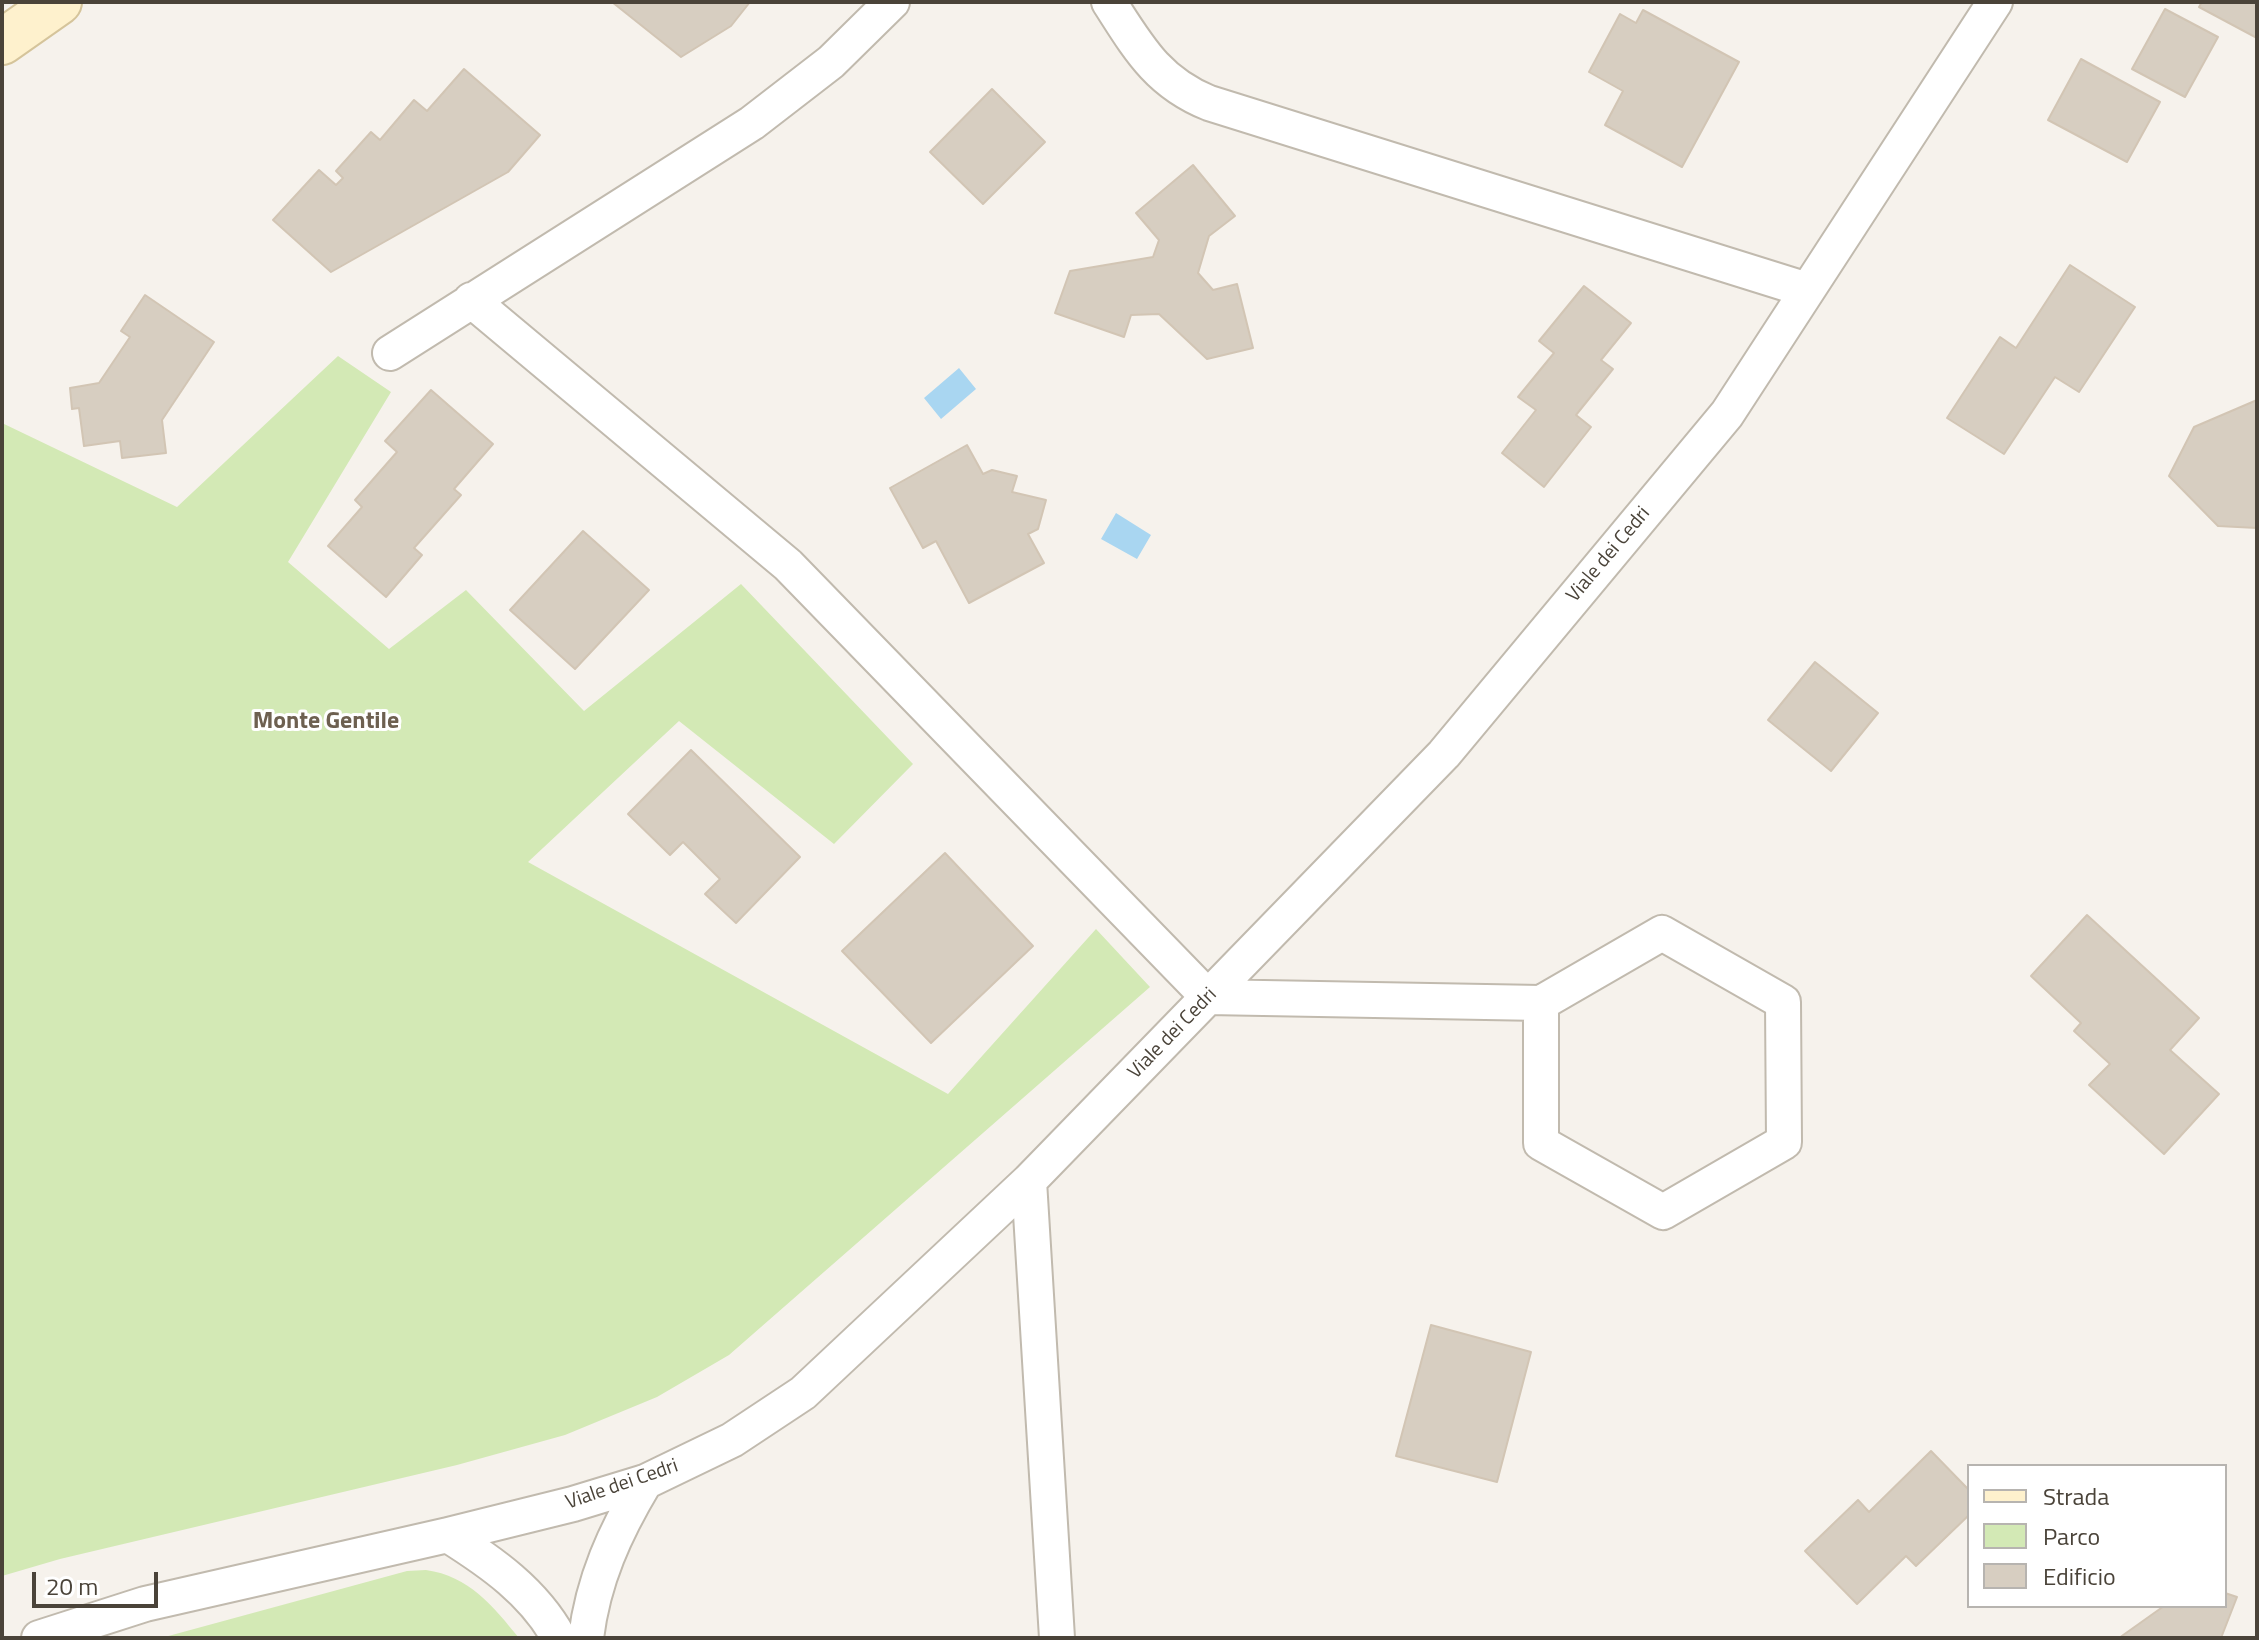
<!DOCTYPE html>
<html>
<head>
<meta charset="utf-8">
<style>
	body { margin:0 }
	#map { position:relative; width:2259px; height:1640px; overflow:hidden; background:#f6f2ec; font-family:"Titillium Web",sans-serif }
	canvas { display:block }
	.frame { position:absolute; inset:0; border:4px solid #4a4339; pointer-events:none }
	.legend { position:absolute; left:1967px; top:1464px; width:260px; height:144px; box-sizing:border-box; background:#fff; border:2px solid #b7b4b0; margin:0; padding:10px 14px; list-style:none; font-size:24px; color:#4a4339 }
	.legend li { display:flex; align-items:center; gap:16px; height:40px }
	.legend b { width:40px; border:2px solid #b7b4b0 }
	.scale { position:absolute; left:32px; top:1572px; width:126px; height:36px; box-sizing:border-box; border:4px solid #4a4339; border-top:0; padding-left:10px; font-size:24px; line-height:28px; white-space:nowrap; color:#4a4339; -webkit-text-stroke:6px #fff; paint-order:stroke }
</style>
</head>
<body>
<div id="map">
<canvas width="2259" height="1640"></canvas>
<div class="frame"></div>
<ul class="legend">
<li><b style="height:10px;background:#fef1cd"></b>Strada</li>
<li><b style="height:22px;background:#d3e9b5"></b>Parco</li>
<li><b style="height:22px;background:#d7cec1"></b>Edificio</li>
</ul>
<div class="scale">20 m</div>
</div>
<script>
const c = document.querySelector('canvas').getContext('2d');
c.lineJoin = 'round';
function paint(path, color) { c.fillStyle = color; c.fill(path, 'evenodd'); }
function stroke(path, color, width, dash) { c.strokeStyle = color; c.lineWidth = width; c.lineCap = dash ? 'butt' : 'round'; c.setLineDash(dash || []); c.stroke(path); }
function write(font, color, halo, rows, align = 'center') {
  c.font = font + ' "Titillium Web",sans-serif'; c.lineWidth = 6; c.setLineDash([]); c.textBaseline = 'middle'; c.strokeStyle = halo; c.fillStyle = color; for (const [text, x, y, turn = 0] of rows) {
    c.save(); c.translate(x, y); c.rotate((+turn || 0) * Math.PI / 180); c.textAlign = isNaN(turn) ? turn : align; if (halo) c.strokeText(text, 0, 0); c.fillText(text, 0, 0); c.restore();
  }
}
paint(new Path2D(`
	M338 356 391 392 288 562 389 649 466 590 584 711 741 584 913 764 834 844 679 721 528 862 948 1094 1096 929 1150 987 729 1355 657 1397 565 1435 457 1465 60 1559 2 1576V423L177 507Z
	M426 1570C469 1576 493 1606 519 1638H161L407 1571Z`), '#d3e9b5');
paint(new Path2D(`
	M959 368 976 389 941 419 924 398Z
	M1116 513 1151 535 1137 559 1101 539Z`), '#a9d6f1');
const building = new Path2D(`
	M612 2H750L731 26 681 57Z
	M2202 2H2257V38L2199 7Z
	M2165 9 2218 37 2185 97 2132 69Z
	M1643 10 1739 62 1682 167 1605 125 1623 91 1589 72 1620 14 1636 23Z
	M2081 59 2160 102 2127 162 2048 120Z
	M464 69 540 135 508 172 331 272 273 220 319 170 336 185 343 178 336 171 371 132 380 140 414 100 427 111Z
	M992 89 1045 142 983 204 930 152Z
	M1193 165 1235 216 1209 236 1198 273 1213 290 1237 284 1253 348 1207 359 1159 314 1131 315 1124 337 1055 313 1070 271 1153 257 1159 240 1136 213Z
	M2070 265 2135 307 2079 392 2055 377 2004 454 1947 418 2000 337 2016 348Z
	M1584 286 1631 323 1601 360 1613 369 1576 415 1591 427 1544 487 1502 453 1536 410 1518 397 1554 353 1539 341Z
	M145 295 214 342 162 420 166 453 122 458 120 441 84 446 79 408 72 409 70 388 99 383 130 337 121 331Z
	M431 390 493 444 454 489 461 495 414 548 422 555 386 597 328 546 362 507 355 500 397 452 385 441Z
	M2257 400V528L2218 526 2169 476 2194 427Z
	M967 445 983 474 992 470 1017 476 1012 492 1046 500 1038 529 1028 534 1044 563 969 603 936 541 923 548 890 488Z
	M583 531 649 590 575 669 510 610Z
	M1815 662 1878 713 1831 771 1768 720Z
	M691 750 800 857 736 923 705 894 720 879 683 842 670 855 628 814Z
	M945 853 1033 946 931 1043 842 951Z
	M2087 915 2199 1018 2170 1050 2219 1094 2164 1154 2089 1085 2110 1064 2074 1031 2081 1023 2031 976Z
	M1431 1325 1531 1352 1497 1482 1396 1456Z
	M1931 1451 1969 1490V1515L1916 1566 1906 1556 1857 1604 1805 1551 1858 1500 1869 1512Z
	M2225 1593 2237 1597 2221 1638H2119L2164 1606H2225Z`);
paint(building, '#d7cec1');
stroke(building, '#d2c5b4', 2);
const street = new Path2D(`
	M1109 2C1138 47 1157 82 1209 103L1807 290
	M471 300 788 565 1208 997 1541 1003
	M390 353 752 123 831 62 892 2
	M1662 933 1783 1002 1784 1142 1663 1212 1541 1143V1003Z
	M1029 1181 1057 1638
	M448 1535C491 1562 534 1592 559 1638
	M39 1638 145 1604 448 1535 573 1504 645 1482 732 1440 803 1393 1029 1181 1444 754 1727 414 1995 2
	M586 1638C593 1580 615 1532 645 1482`);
const secondary = new Path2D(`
	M2 42 59 2`);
stroke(street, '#c1baae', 38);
stroke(secondary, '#d5c49b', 48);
stroke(street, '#fff', 34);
stroke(secondary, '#fef1cd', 44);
write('20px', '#4a4339', '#fff', [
	["Viale dei Cedri",1609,555,-50],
	["Viale dei Cedri",1173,1034,-46],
	["Viale dei Cedri",622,1485,-19]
]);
write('bold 24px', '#6d6050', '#fff', [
	["Monte Gentile",326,722]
]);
</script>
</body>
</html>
